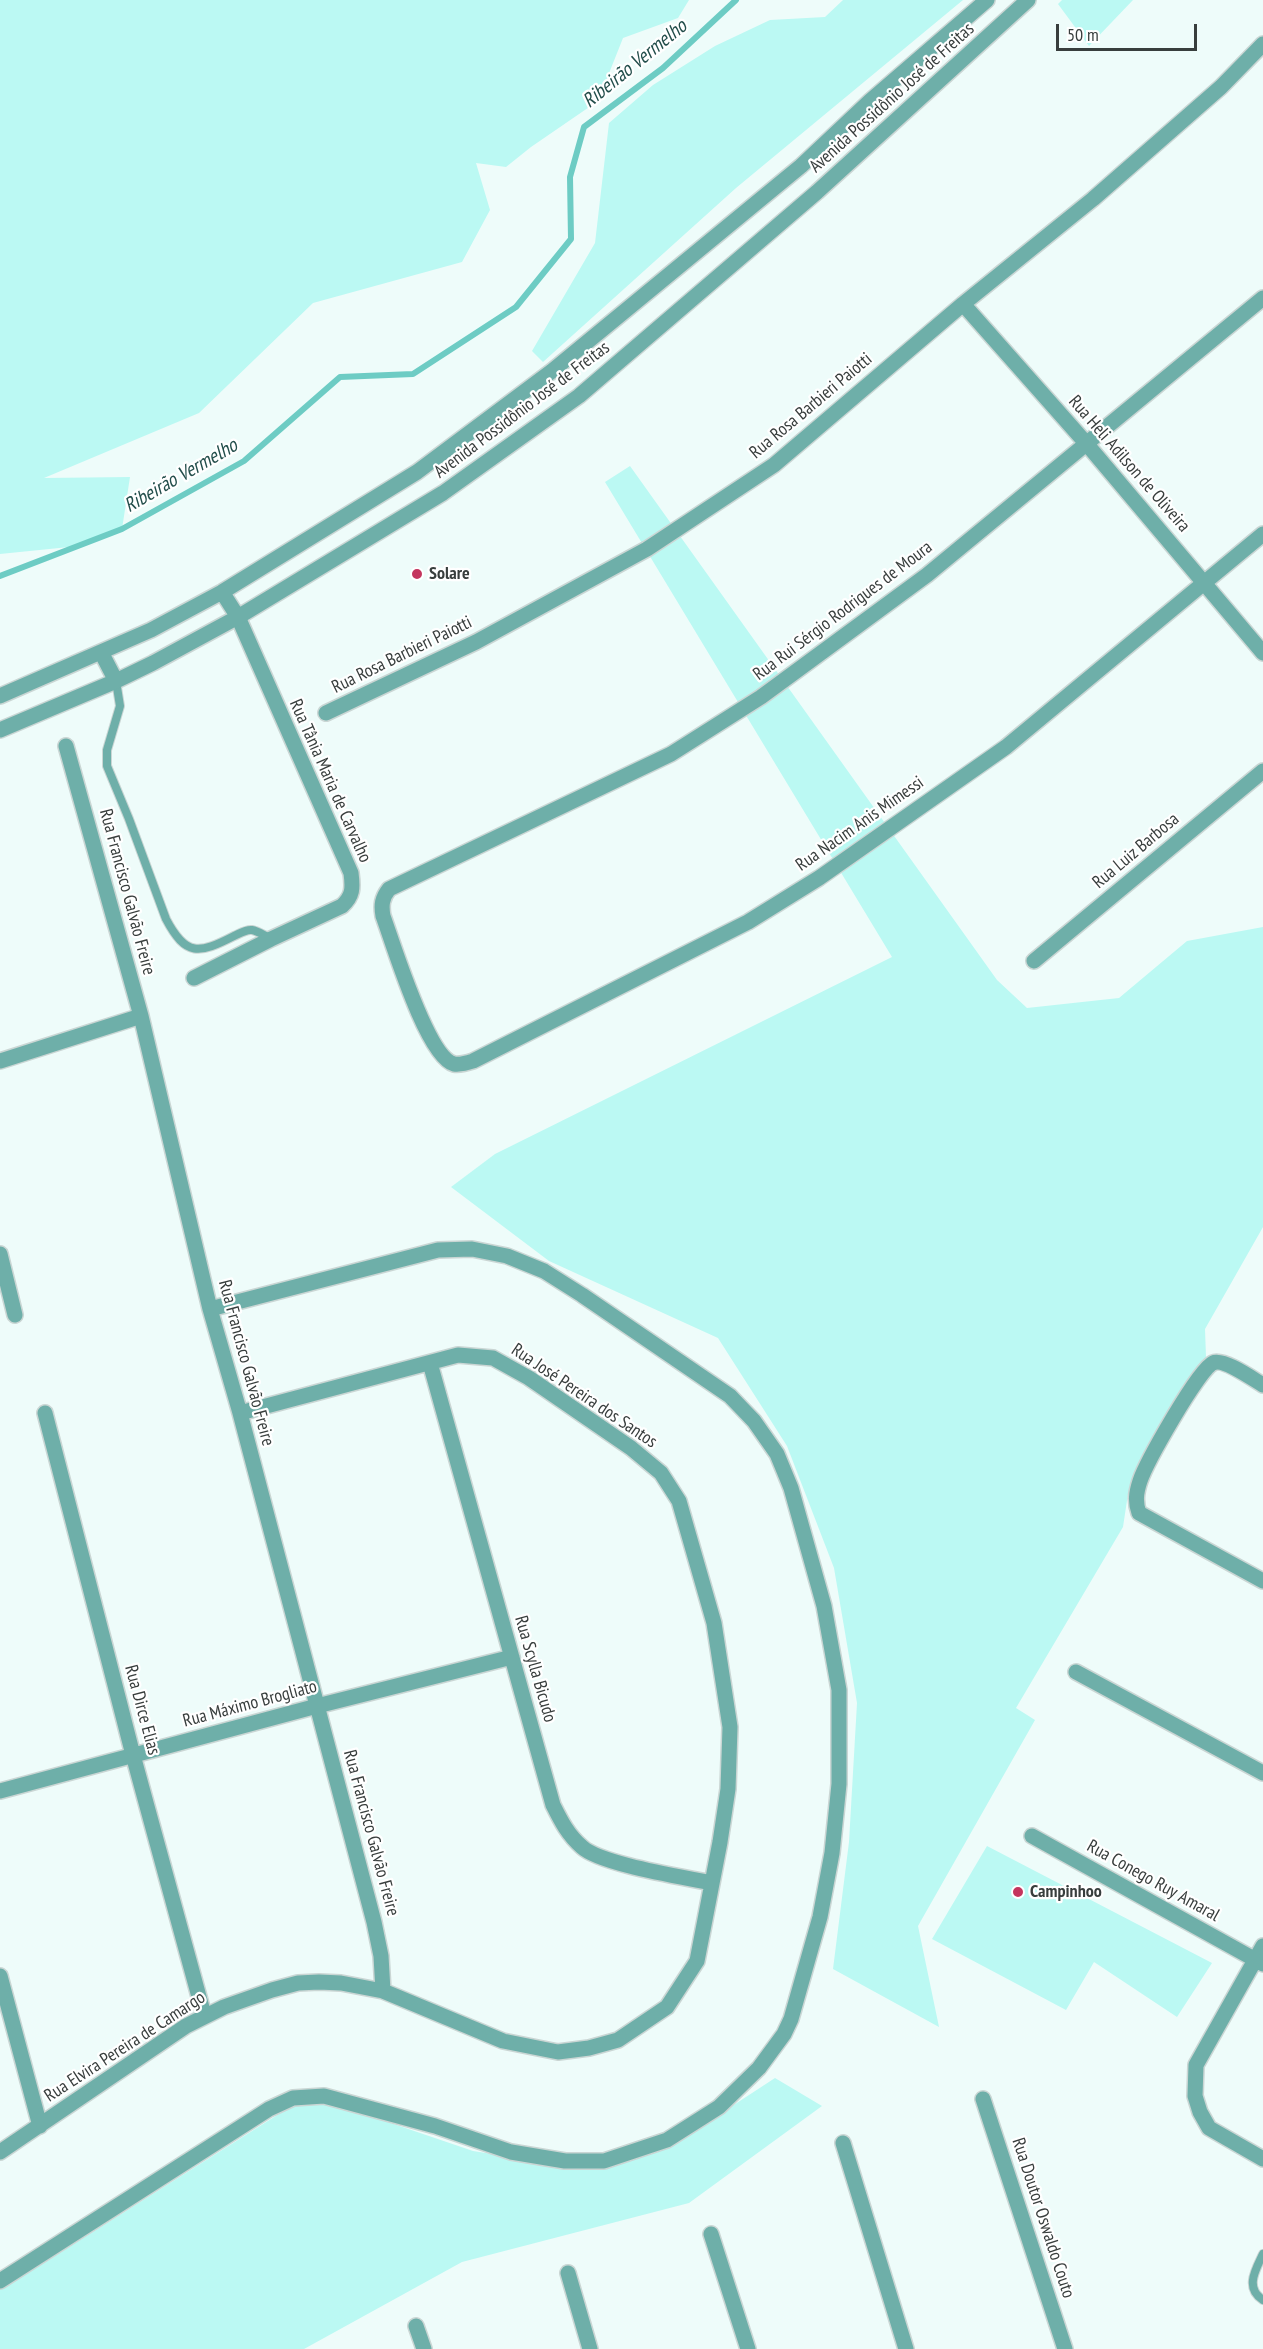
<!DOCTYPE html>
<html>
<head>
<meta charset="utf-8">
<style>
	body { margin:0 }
	#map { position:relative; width:1263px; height:2349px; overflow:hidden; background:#eefcfa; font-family:"PT Sans Narrow",sans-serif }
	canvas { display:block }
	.scale { position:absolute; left:1056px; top:24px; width:141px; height:27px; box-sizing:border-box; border:3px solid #383e3d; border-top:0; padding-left:8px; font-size:18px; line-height:21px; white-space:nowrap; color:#383e3d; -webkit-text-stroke:4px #fff; paint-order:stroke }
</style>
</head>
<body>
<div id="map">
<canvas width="1263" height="2349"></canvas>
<div class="scale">50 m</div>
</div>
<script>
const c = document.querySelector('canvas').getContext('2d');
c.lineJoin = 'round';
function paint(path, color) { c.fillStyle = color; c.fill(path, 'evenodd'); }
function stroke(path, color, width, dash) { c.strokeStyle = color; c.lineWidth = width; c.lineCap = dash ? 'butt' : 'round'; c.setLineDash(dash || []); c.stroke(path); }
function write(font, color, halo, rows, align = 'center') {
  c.font = font + ' "PT Sans Narrow",sans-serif'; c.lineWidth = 4.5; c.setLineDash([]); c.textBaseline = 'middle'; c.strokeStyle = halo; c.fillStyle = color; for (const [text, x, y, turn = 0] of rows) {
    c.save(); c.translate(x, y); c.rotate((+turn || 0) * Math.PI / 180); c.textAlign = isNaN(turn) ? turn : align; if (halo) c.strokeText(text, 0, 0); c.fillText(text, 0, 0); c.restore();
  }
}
paint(new Path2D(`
	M0 0H689L678 18 623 38 598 101 531 147 506 167 476 163 490 210 462 262 313 303 199 413 44 478 130 477 122 529 79 546 0 554Z
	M843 0H963L736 188 543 362 532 351 595 243 609 123 653 85 715 46 770 20 825 17Z
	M1062 0H1133L1089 46 1058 4Z
	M630 466 997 980 1027 1008 1119 998 1187 941 1263 927V1227L1205 1329 1206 1357 1128 1494 1123 1527 1016 1708 1035 1720 918 1926 939 2027 833 1969 849 1842 857 1703 834 1568 787 1446 718 1338 549 1261 451 1187 495 1154 892 957 605 482Z
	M987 1846 1212 1963 1177 2017 1094 1962 1066 2010 932 1939Z
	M775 2078 822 2106 689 2203 462 2262 304 2349H0V2285L33 2270 293 2105H338L473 2151 574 2167 674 2144Z`), '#bbf9f3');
stroke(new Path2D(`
	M0 576 122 529 244 461 340 377 413 374 516 307 571 239 570 177 584 127 663 68 736 0`), '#6dccc4', 6);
const service = new Path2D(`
	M116 681 120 706 107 750V766L129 819 166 919C186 957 199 954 234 936 239 934 246 929 252 930 258 931 265 936 270 938
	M1263 2254C1256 2269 1244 2288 1263 2300`);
const minor = new Path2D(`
	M1263 298 927 575 761 697 671 754 389 889C382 898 381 905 383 916 393 943 427 1057 454 1064 461 1065 467 1063 473 1061L748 922 819 878 1006 747 1263 534
	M963 304 1085 442 1263 653
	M326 713 476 642 647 549 774 465 963 304 1093 199 1221 87 1263 44
	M66 746 141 1016 210 1309 240 1413 374 1922 381 1956 383 1991
	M1034 961 1263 771
	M194 978 271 939 342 906C353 896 353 888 351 873L238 617
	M0 1061 141 1016
	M0 1254 15 1315
	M430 1363 553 1805C561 1821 568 1835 582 1847 600 1864 683 1877 711 1883
	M1263 1385C1253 1379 1223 1358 1213 1363 1198 1370 1146 1463 1140 1481 1136 1493 1135 1502 1139 1513L1263 1581
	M45 1413 133 1755 204 2015
	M1076 1672 1263 1773
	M0 1791 317 1706 512 1657
	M1032 1836 1263 1964
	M1263 1946 1196 2065 1195 2096 1200 2112 1209 2128 1263 2159
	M0 1976 40 2126
	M983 2099 1065 2349
	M843 2143 906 2349
	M0 2152 186 2026 224 2007 272 1990 298 1983 319 1982 341 1983 383 1991 503 2041 558 2052 589 2048 618 2040 667 2007 697 1961 720 1842 728 1789 730 1727 714 1623 679 1501 661 1473 631 1448 529 1378 493 1358 458 1355 240 1413
	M711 2234 748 2349
	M568 2273 590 2349
	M0 2281 269 2109 293 2098 324 2096 435 2126 511 2152 565 2161H604L667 2140 719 2107 759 2068 784 2034 791 2019 820 1917 832 1853 839 1784V1690L824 1606 791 1488 777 1454 754 1421 730 1396 582 1295 544 1271 507 1256 472 1249 438 1250 210 1309
	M416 2326 424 2349`);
const tertiary = new Path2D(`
	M222 592 238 617
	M101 652 116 681
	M0 696 151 630 222 592 417 472 552 371 801 166 870 101 987 0
	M0 730 116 681 153 663 238 617 443 493 579 396 817 192 1028 0`);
stroke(service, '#cad6d4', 10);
stroke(minor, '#cad6d4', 18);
stroke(tertiary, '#cad6d4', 18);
stroke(service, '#6eafa9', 8);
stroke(minor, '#6eafa9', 15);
stroke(tertiary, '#6eafa9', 15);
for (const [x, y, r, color] of [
	[417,574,6,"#c4355e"],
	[1018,1892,6,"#c4355e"]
]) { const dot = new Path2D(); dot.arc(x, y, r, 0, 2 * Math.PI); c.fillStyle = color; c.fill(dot); stroke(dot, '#fff', 2); }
write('18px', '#383e3d', '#fff', [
	["Avenida Possidônio José de Freitas",892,98,-42],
	["Rua Rosa Barbieri Paiotti",811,406,-40],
	["Avenida Possidônio José de Freitas",522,410,-37],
	["Rua Heli Adilson de Oliveira",1129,464,49],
	["Rua Rui Sérgio Rodrigues de Moura",843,611,-37],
	["Rua Rosa Barbieri Paiotti",402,655,-26],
	["Rua Tânia Maria de Carvalho",330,781,66],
	["Rua Nacim Anis Mimessi",860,824,-35],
	["Rua Luiz Barbosa",1136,851,-40],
	["Rua Francisco Galvão Freire",127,892,75],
	["Rua Francisco Galvão Freire",246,1363,75],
	["Rua José Pereira dos Santos",584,1396,34],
	["Rua Scylla Bicudo",535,1669,74],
	["Rua Máximo Brogliato",250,1704,-15],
	["Rua Dirce Elias",142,1710,75],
	["Rua Francisco Galvão Freire",371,1833,75],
	["Rua Conego Ruy Amaral",1153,1881,29],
	["Rua Elvira Pereira de Camargo",125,2047,-33],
	["Rua Doutor Oswaldo Couto",1043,2218,72]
]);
write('bold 18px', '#383e3d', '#fff', [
	["Solare",429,574],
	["Campinhoo",1030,1892]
], 'left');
write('italic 20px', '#234e4b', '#fff', [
	["Ribeirão Vermelho",635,64,-39],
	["Ribeirão Vermelho",181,476,-30]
]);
</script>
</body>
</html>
